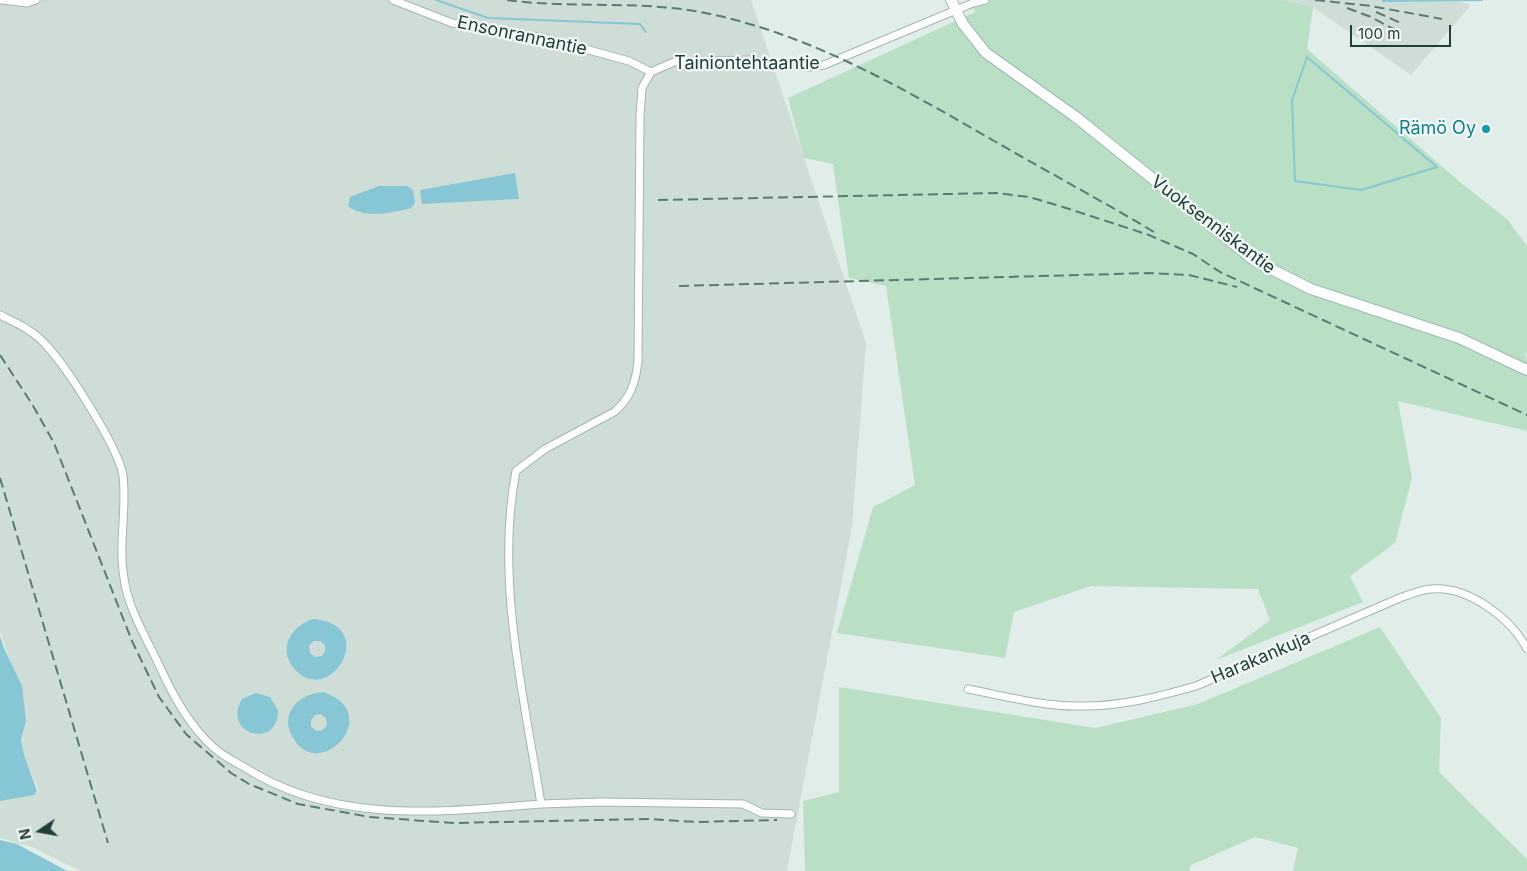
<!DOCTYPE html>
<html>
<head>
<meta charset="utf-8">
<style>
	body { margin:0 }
	#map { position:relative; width:1527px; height:871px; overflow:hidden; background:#e1ede8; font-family:Inter,sans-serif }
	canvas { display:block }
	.north { position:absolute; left:15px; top:806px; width:50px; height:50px; -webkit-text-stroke:4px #f2f9f6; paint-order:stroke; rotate:258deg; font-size:14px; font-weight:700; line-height:20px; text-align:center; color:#203f38 }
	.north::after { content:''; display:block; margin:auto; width:18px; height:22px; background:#203f38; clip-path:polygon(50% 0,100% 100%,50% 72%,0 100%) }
	.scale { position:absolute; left:1350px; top:25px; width:101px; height:22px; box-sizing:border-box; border:2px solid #203f38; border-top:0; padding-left:6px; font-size:15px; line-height:18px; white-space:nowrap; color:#203f38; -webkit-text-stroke:4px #f2f9f6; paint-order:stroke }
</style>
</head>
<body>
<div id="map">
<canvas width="1527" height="871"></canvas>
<div class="north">N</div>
<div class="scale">100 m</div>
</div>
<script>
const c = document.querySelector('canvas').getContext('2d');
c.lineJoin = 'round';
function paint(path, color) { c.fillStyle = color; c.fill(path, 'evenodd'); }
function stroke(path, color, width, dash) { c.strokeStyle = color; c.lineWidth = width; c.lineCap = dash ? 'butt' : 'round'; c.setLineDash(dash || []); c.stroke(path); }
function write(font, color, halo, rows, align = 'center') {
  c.font = font + ' Inter,sans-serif'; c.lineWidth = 4.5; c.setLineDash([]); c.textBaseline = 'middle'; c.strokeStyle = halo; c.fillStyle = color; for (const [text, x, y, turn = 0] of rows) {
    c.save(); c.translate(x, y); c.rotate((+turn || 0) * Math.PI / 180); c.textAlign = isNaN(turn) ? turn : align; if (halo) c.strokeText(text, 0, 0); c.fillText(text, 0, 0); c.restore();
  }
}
paint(new Path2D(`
	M0 0H751L866 343 852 526 787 871H80L32 847 0 838V801L39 791 22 753 24 705 0 630Z
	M1284 0H1451L1471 5 1411 75 1313 7Z`), '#cfddd7');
paint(new Path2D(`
	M971 0H1284L1313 7 1307 49 1461 183 1507 219 1527 246V354L1524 352 1527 360V431L1398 401 1412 478 1395 543 1350 576 1363 602 1216 660 1270 620 1258 589 1091 586 1014 612 1005 658 837 633 873 507 915 485 886 286 849 278 833 164 804 158 788 98 975 12Z
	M1380 627 1441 718 1439 772 1527 859V871H1293L1298 848 1255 837 1191 865 1189 871H805L803 801 839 792V687L1095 728 1198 704Z`), '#b9dfc5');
paint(new Path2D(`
	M515 173 519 199 422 204 420 190Z
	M379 186H407L413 190 415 203 411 208C393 213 364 219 348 206L350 197Z
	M313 619C383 625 327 713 292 666 278 645 294 625 313 619ZM313 641H320L325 645V651L322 656 315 657 310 653 309 646Z
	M0 636 4 648 22 686 26 721 21 740 24 755 37 791 34 795 0 801Z
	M323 692C387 713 318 786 292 736 279 712 301 693 323 692ZM321 714 326 718 327 724 323 730 317 731 311 727V720L315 715Z
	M256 693 270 697 278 710C279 750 221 735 242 699Z
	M0 840 17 844 67 871H0Z`), '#86c6d5');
stroke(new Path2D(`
	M436 0 488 18 640 24 646 32
	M1383 1 1482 0
	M1307 57 1437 167 1361 190 1295 181 1292 100Z`), '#86c6d5', 2);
const street = new Path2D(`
	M2 0 27 3 36 0
	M393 0 452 23 545 38 629 61 651 72
	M0 315C14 322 29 328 40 339 62 358 119 448 123 476 127 510 118 544 124 578 128 609 146 637 159 665 172 694 188 724 212 746 221 755 233 761 244 767 334 825 440 812 541 804
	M968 689C1004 696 1041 706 1078 706 1119 707 1157 697 1196 686L1402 597C1412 594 1422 589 1432 589 1468 586 1511 618 1527 649
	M791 814 762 813 743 804 600 802 541 804C524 697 495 579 516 471L545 449 614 412C630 399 636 382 638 361L640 116 642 88 651 72 674 62 749 60 809 67 824 65 973 3 985 0`);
const secondary = new Path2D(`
	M951 0 963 24 986 53 1076 117 1255 261 1311 289 1459 338 1527 370`);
stroke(street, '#a3b5b0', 9);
stroke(secondary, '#9fb9b1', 12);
stroke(street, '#fff', 7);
stroke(secondary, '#fff', 10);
stroke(new Path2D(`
	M507 0C571 9 636 0 700 12 807 32 902 88 996 142 1048 172 1102 201 1154 232
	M1315 0 1371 6 1442 19
	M1347 8 1371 17 1401 33
	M1376 12 1401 23
	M658 200 996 193 1029 197 1060 206 1149 235 1193 254 1220 272 1527 415
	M679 286 1150 273 1189 275 1237 287
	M0 355 32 404 54 443 132 641 159 697 186 734 231 773 249 784 298 804 370 817 453 823 648 819 697 822 777 820
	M0 478 108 843`), '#5b7a73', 2, [10, 5]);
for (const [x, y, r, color] of [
	[1486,129,5,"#0f9aa8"]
]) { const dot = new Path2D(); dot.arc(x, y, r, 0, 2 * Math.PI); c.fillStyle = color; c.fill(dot); stroke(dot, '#f2f9f6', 2); }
write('18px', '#203f38', '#f2f9f6', [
	["Ensonrannantie",522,36,12],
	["Tainiontehtaantie",747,64],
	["Vuoksenniskantie",1213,225,37],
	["Harakankuja",1261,658,-23]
]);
write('18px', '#0d838f', '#f2f9f6', [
	["Rämö Oy",1476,129]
], 'right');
</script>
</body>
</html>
